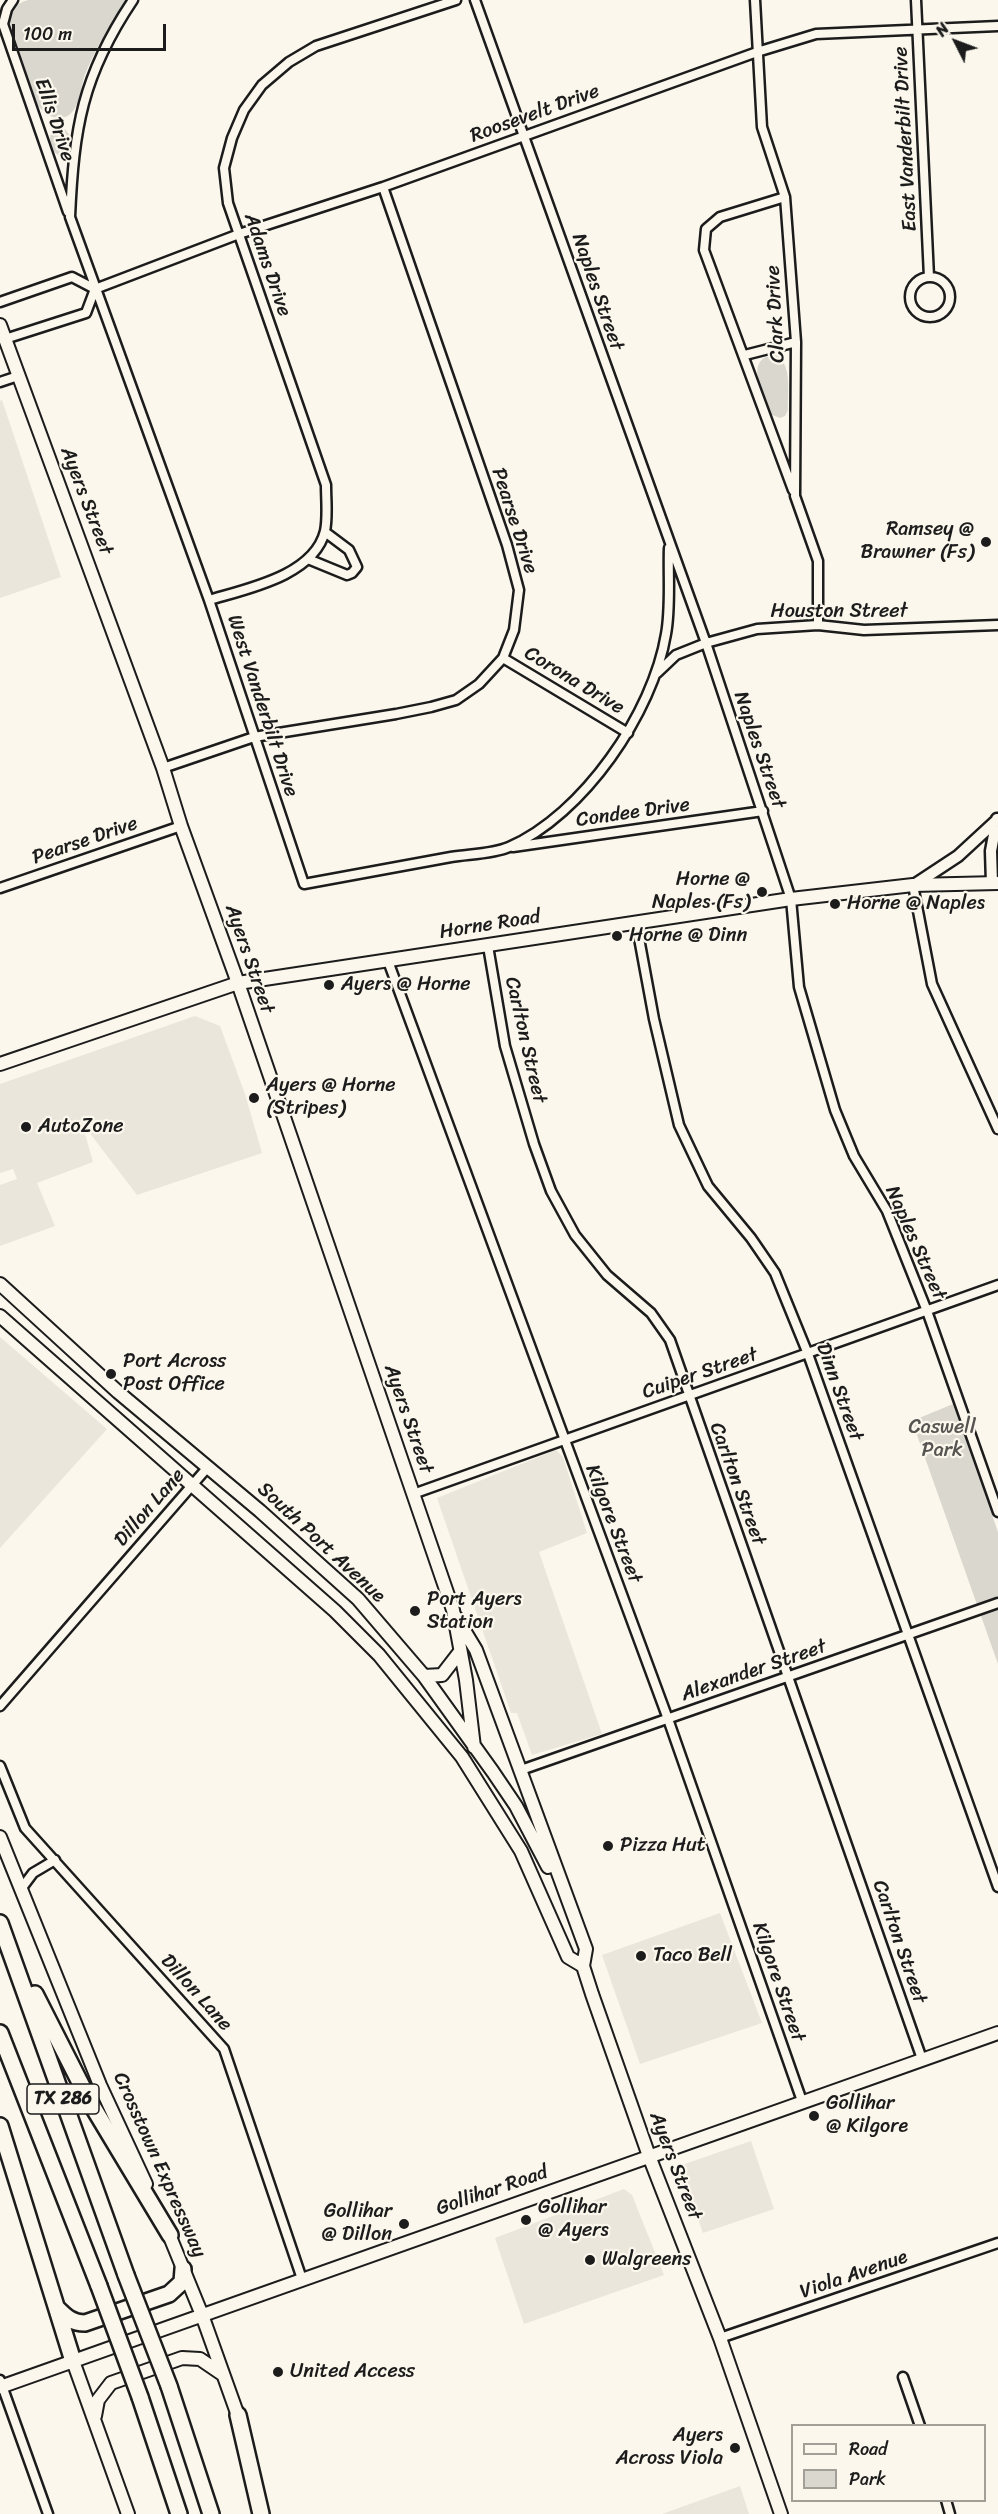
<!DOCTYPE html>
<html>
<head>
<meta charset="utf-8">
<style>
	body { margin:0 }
	#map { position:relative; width:998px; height:2514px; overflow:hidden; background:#fbf7ec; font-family:Sriracha,sans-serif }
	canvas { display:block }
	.legend { position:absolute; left:791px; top:2424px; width:195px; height:78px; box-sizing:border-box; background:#fbf7ec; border:2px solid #a29f99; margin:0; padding:8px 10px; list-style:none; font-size:18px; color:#1c1c1c }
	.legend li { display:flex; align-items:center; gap:12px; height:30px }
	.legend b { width:30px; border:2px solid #a29f99 }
	.north { position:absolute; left:926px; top:12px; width:60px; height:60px; -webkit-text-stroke:4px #fbf7ec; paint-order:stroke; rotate:312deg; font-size:16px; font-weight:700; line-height:24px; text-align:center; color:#1c1c1c }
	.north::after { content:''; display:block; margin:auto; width:21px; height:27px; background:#1c1c1c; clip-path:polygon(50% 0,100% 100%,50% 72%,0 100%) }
	.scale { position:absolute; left:12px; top:24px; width:154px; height:27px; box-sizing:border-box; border:3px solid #1c1c1c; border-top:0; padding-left:8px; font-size:18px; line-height:21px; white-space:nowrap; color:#1c1c1c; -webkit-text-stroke:4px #fbf7ec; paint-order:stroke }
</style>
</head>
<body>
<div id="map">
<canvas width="998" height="2514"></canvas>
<ul class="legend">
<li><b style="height:8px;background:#fbf7ec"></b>Road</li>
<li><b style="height:16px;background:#dad7ce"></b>Park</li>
</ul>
<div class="north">N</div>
<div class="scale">100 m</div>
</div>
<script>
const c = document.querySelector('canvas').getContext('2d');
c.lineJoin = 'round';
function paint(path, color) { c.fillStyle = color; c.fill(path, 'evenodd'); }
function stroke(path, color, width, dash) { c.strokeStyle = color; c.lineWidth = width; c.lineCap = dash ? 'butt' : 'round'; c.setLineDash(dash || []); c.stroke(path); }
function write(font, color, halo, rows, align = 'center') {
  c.font = font + ' Sriracha,sans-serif'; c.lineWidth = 4.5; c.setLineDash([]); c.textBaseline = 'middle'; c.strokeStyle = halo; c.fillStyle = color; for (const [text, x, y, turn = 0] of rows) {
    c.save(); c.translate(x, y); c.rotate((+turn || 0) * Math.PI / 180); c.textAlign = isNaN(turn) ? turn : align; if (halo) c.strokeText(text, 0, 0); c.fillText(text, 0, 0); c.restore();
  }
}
paint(new Path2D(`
	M2 400 61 577 0 598V401Z
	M195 1016 220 1026 245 1094 262 1153 137 1195 82 1123 93 1162 37 1183 55 1226 0 1246V1185L17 1179 13 1169 0 1173V1084Z
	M0 1337 107 1429 0 1548Z
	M556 1450 563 1457 587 1533 539 1552 602 1734 532 1755 517 1713H511L437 1498Z
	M720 1913 762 2023 640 2064 602 1955Z
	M751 2141 774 2209 703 2233 679 2166Z
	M624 2189 632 2195 664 2275 524 2324 495 2238Z
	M740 2486 749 2514H662Z`), '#eae6dc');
paint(new Path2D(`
	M28 0H127C111 24 94 50 84 77 81 88 79 108 69 115 57 123 45 114 37 105L10 23C10 10 15 4 28 0Z
	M58 129H65L70 136 69 153 64 157C53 155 48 144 51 133Z
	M776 355C793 365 787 393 788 410L785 416 780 418 770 414C764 394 742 357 776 355Z
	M953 1404 998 1532V1664L912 1421Z`), '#dad7ce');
const minor = new Path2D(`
	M13 0 7 9 3 24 68 212
	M133 0C82 76 74 128 70 217L209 600 304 884C353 875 402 866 451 857 469 854 493 854 509 847 583 815 653 713 666 634 671 607 668 576 669 548
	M475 0 706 643 791 899 799 987 835 1110 854 1156 887 1211 927 1311 998 1512
	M755 0 762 127 785 197 796 342 795 496 818 561V625
	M916 0 929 277
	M785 197 720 217 706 229 704 250 793 490
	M910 297a20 20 0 1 1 40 0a20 20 0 1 1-40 0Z
	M0 302 72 277 95 289 239 234 383 187 757 52 816 34 998 26
	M5 339 86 313 95 289
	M745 355 796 342
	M0 382 18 376
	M308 559 347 575 352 573 357 567 349 550 325 532
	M209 600C246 589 314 576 325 531 328 517 326 500 326 485L228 203 224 168 232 138 244 110 262 85 289 62 316 46 456 0
	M503 658 628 733
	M657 673 676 655 706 643 757 629 818 625 864 630 998 625
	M163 768 254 737 396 714 431 707 456 700 479 684 503 658 514 630 519 590 507 545 383 187
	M513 847 763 811
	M913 885 932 984 998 1129
	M0 888 181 826
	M636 922 654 1019 679 1125 708 1186 751 1238 775 1273 808 1354 998 1887
	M488 946 505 1046 534 1144 551 1191 575 1235 607 1275 651 1313 670 1340 922 2059
	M388 961 668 1719 802 2101
	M413 1494 998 1285
	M0 1706 207 1468
	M0 1766 25 1828 224 2049 302 2279
	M521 1770 998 1603
	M21 1889 33 1873 55 1860
	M720 2338 998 2243
	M903 2377 920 2426
	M0 2380 48 2514
	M946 2500 950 2514`);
const tertiary = new Path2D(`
	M992 883 991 851 997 819
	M914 885 958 856 996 821`);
const secondary = new Path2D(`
	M0 325 163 768 181 826 238 983 453 1610 466 1680 474 1747
	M0 1064 238 983 791 899 913 885 998 883
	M0 1284 118 1392 260 1511 358 1599 424 1676 493 1772 516 1806 548 1867
	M0 1316 335 1611 379 1655 462 1757 521 1851 568 1957 583 1966
	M456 1617 476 1650 586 1949 583 1966 592 1994 649 2156 720 2338 781 2514
	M424 1676 442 1675 459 1653
	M0 1837 100 2085 146 2184
	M166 2227 202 2315 241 2424
	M73 2361 128 2514
	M0 2387 998 2033
	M95 2416 98 2400 111 2383 182 2358 200 2359 222 2374`);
const motorway = new Path2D(`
	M0 1923 126 2275
	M35 1994 90 2102 170 2235
	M0 2033 99 2286
	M0 2126 73 2361
	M57 2308C66 2317 72 2323 85 2323L169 2294 182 2282 183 2269
	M169 2386 211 2514
	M140 2397 179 2514
	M238 2415 261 2514`);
stroke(minor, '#1c1c1c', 13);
stroke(tertiary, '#1c1c1c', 15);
stroke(secondary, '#1c1c1c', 16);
stroke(motorway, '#1c1c1c', 20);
stroke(minor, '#fbf7ec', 8);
stroke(tertiary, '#fbf7ec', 10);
stroke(secondary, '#fbf7ec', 12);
stroke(motorway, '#fbf7ec', 15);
const motorwayBridge = new Path2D(`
	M126 2275 169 2386
	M99 2286 140 2397`);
stroke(motorwayBridge, '#1c1c1c', 20, []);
stroke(motorwayBridge, '#fbf7ec', 15);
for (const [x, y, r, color] of [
	[986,542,6,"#1c1c1c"],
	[762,892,6,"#1c1c1c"],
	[835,904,6,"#1c1c1c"],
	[617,936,6,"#1c1c1c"],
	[329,985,6,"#1c1c1c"],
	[254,1098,6,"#1c1c1c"],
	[26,1127,6,"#1c1c1c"],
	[111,1374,6,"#1c1c1c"],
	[415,1611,6,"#1c1c1c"],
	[608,1846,6,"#1c1c1c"],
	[641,1956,6,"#1c1c1c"],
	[814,2116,6,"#1c1c1c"],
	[526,2220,6,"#1c1c1c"],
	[404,2224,6,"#1c1c1c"],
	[590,2260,6,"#1c1c1c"],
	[278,2372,6,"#1c1c1c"],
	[735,2448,6,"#1c1c1c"]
]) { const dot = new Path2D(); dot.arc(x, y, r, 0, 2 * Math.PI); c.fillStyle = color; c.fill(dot); stroke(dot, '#fbf7ec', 2); }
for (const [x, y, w] of [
	[63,2099,72]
]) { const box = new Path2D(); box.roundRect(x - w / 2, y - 15, w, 30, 4.5); c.fillStyle = '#fbf7ec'; c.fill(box); stroke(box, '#1c1c1c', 1.5); }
write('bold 18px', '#1c1c1c', null, [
	["TX 286",63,2099]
]);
write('20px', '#1c1c1c', '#fbf7ec', [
	["Roosevelt Drive",535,114,-20],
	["Ellis Drive",54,120,71],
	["East Vanderbilt Drive",906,139,-93],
	["Adams Drive",267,265,71],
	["Naples Street",597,292,71],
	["Clark Drive",776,314,-93],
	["Ayers Street",86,501,69],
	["Pearse Drive",514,521,72],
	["Houston Street",839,612],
	["Corona Drive",574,681,31],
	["West Vanderbilt Drive",262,706,72],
	["Naples Street",759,750,71],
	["Condee Drive",633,813,-8],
	["Pearse Drive",85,841,-19],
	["Horne Road",490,925,-9],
	["Ayers Street",249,959,71],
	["Carlton Street",525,1040,77],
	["Naples Street",915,1243,66],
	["Cuiper Street",700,1374,-19],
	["Dinn Street",839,1392,70],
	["Ayers Street",408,1419,71],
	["Carlton Street",737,1484,70],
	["Dillon Lane",150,1508,-49],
	["Kilgore Street",613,1524,69],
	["South Port Avenue",321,1543,43],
	["Alexander Street",754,1671,-19],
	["Carlton Street",899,1942,71],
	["Kilgore Street",778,1982,71],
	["Dillon Lane",196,1993,48],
	["Crosstown Expressway",159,2165,66],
	["Ayers Street",675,2166,69],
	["Gollihar Road",492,2191,-19],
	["Viola Avenue",854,2275,-19]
]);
write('20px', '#1c1c1c', '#fbf7ec', [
	["Ramsey @",974,530,"right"],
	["Brawner (Fs)",974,553,"right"],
	["Horne @",750,880,"right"],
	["Naples (Fs)",750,903,"right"],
	["Horne @ Naples",847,904],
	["Horne @ Dinn",629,936],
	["Ayers @ Horne",341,985],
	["Ayers @ Horne",266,1086],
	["(Stripes)",266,1109],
	["AutoZone",38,1127],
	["Port Across",123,1362],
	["Post Office",123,1385],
	["Port Ayers",427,1600],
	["Station",427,1623],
	["Pizza Hut",620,1846],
	["Taco Bell",653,1956],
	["Gollihar",826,2104],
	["@ Kilgore",826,2127],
	["Gollihar",538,2208],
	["@ Ayers",538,2231],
	["Gollihar",392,2212,"right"],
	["@ Dillon",392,2235,"right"],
	["Walgreens",602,2260],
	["United Access",290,2372],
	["Ayers",723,2436,"right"],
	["Across Viola",723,2459,"right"]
], 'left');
write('20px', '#555451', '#fbf7ec', [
	["Caswell",942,1428],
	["Park",942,1451]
]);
</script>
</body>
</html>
